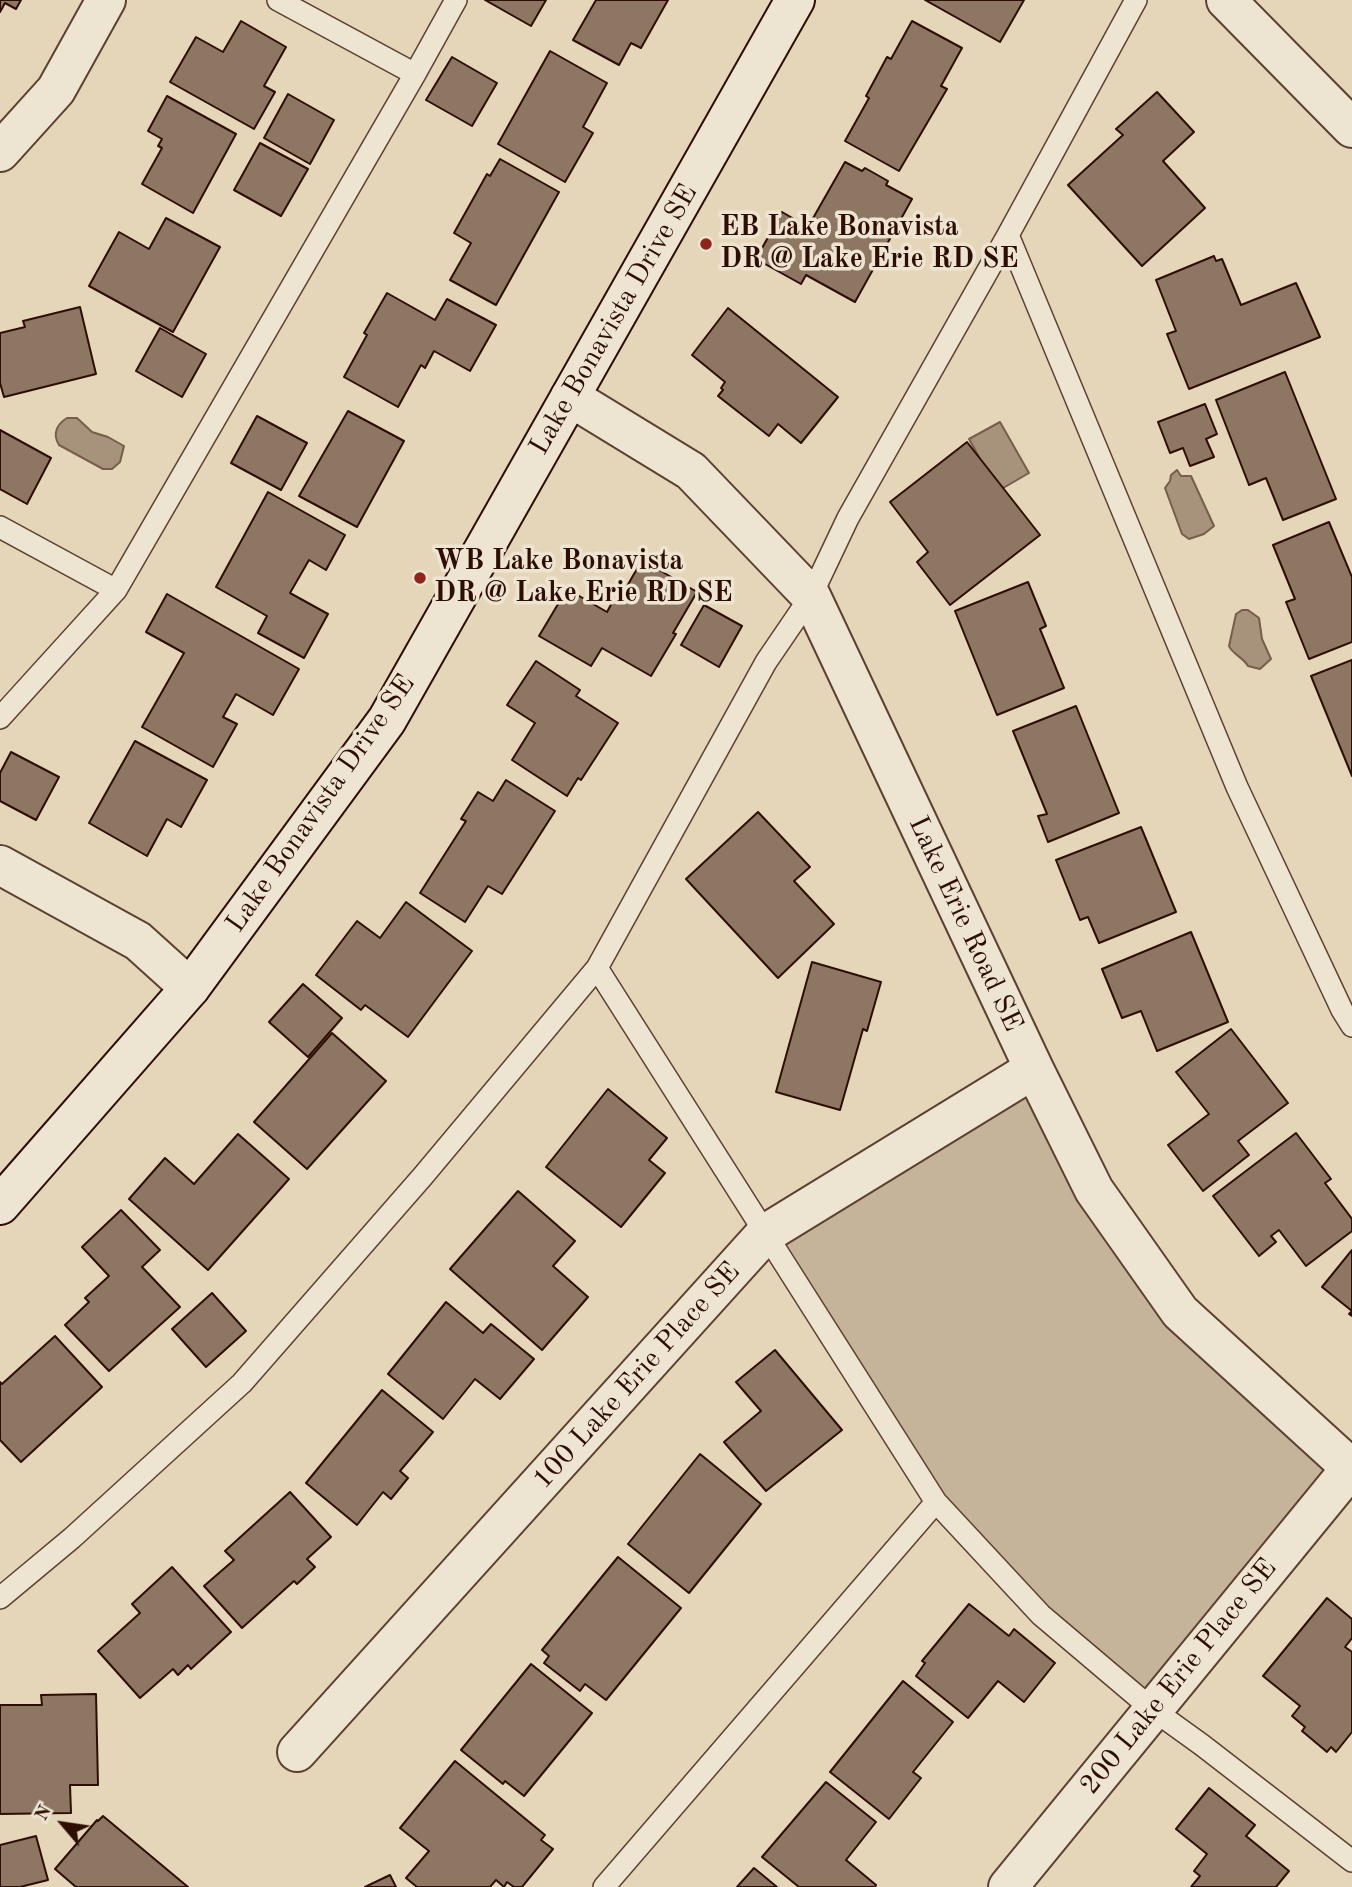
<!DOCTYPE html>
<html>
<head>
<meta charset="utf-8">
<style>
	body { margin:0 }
	#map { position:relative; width:1352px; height:1887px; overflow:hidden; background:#e5d6b9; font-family:"Old Standard TT",serif }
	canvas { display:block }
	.north { position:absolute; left:28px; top:1789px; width:70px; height:70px; -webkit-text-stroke:5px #eee4d2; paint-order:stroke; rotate:299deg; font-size:19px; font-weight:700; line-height:28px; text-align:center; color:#2e0e03 }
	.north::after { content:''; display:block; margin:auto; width:24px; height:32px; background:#2e0e03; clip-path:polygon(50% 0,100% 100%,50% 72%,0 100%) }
</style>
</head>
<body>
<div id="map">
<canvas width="1352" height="1887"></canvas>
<div class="north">N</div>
</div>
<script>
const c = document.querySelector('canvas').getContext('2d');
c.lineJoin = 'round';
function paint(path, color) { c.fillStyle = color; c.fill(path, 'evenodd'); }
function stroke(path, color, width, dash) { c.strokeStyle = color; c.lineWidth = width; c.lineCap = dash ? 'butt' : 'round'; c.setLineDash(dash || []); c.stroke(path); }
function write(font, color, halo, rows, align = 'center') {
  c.font = font + ' "Old Standard TT",serif'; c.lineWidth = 7; c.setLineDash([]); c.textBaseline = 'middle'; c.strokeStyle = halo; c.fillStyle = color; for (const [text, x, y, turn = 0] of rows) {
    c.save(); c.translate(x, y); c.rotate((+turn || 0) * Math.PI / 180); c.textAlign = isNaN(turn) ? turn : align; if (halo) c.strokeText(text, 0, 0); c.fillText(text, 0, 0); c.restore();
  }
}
paint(new Path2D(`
	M1034 1069 1180 1312 1351 1468 1152 1709 936 1502 765 1234Z`), '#c6b49a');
const water = new Path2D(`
	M67 418H77L92 432 108 437 124 446 120 462 112 469H103L59 445C52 434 57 424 67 418Z
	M1000 422 1029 473 998 491 969 439Z
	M1177 470 1181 476H1191L1214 526 1204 534 1189 539 1182 534 1165 488 1170 481 1171 475Z
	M1242 610H1248L1259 618 1262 639 1271 659 1260 669 1248 666C1243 657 1232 654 1229 646L1236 614Z`);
paint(water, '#a7927b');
stroke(water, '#775d4b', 2);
const building = new Path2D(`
	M0 0H21L16 9 5 3 0 12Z
	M485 0H546L531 26Z
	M596 0H668L641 48 631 43 619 65 573 40Z
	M925 0H1024L1000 42Z
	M241 21 286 47 264 86 275 92 254 129 170 82 196 37 223 52Z
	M912 21 962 48 941 86 947 89 899 171 845 141 869 98 866 96 887 57 891 59Z
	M550 51 607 83 583 127 593 133 565 182 498 144Z
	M452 57 497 83 472 126 426 100Z
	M1157 92 1194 132 1163 161 1205 208 1142 266 1068 185 1123 135 1116 129Z
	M288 94 334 120 310 164 264 138Z
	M167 96 236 134 193 213 142 184 162 148 158 146 162 139 148 131Z
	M260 143 308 169 281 216 234 190Z
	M500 159 559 192 496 305 450 280 471 243 454 233 487 174 490 176Z
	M845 162 862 171 865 168 888 181 886 185 912 199 855 302 806 275 801 284 756 259 782 212 808 227Z
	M166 218 220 247 173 332 89 286 119 232 149 249Z
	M1214 256 1216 261 1222 259 1241 305 1296 283 1320 337 1189 389 1167 334 1176 331 1156 280Z
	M387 293 435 320 447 299 496 325 470 371 434 351 425 368 421 365 398 407 344 377 367 335 364 333Z
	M80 307 96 374 4 397 0 383V333L25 327 23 321Z
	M728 308 838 397 801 443 778 424 769 436 718 396 723 390 721 388 725 382 692 355Z
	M160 328 206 354 182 397 136 371Z
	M1285 372 1336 499 1283 520 1266 478 1249 485 1216 400Z
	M1205 404 1217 434 1206 439 1214 457 1190 466 1183 448 1170 453 1158 422Z
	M348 411 404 441 357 527 299 496Z
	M257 416 307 443 281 490 231 463Z
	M0 430 51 458 27 504 0 489Z
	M967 442 1040 535 950 605 917 562 928 552 890 502Z
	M268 492 345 535 326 570 309 560 290 593 328 614 304 658 258 633 267 616 216 587Z
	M1329 522 1352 577V642L1309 659 1286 602 1295 599 1273 545Z
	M642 560 697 592 673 633 676 634 651 676 602 648 591 666 539 636 567 589 607 612 614 599 618 602Z
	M1028 582 1046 626 1040 629 1064 688 997 715 955 611Z
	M167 594 299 669 273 715 236 694 223 717 237 724 213 767 142 727 184 653 146 632Z
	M704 605 742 626 719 667 681 645Z
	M1352 660V776L1311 676Z
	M536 661 580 690 576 696 618 723 581 780 578 778 567 796 512 760 535 723 507 705Z
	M1076 706 1119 813 1048 842 1038 816 1047 814 1013 731Z
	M135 741 207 780 181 827 167 819 147 856 89 823Z
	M11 752 59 777 36 820 0 801V773Z
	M506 780 555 811 502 894 488 886 465 922 420 893 466 821 461 819 478 792 493 801Z
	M758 812 810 867 794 881 834 924 778 978 686 879Z
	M1141 827 1176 912 1099 943 1088 917 1080 920 1056 860Z
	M406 902 472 951 408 1037 365 1005 361 1010 316 975 357 921 380 938Z
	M1191 932 1228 1022 1157 1051 1141 1011 1122 1018 1102 969Z
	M812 962 881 982 867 1031 863 1029 840 1110 776 1092Z
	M303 984 342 1018 308 1057 269 1022Z
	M1231 1029 1288 1103 1238 1141 1249 1155 1203 1191 1168 1145 1209 1114 1176 1072Z
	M332 1033 386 1081 307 1169 254 1122Z
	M608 1089 667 1138 649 1160 665 1173 621 1227 546 1167Z
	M1296 1133 1331 1179 1325 1183 1352 1219V1231L1306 1266 1279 1230 1271 1236 1276 1242 1259 1256 1213 1196Z
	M238 1134 289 1179 208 1270 129 1199 165 1158 194 1184Z
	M518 1191 575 1241 553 1266 588 1297 542 1350 450 1269Z
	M121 1210 160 1250 142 1267 180 1307 109 1371 65 1325 89 1302 85 1298 109 1276 82 1247Z
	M1352 1250V1316L1349 1314 1352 1311 1322 1287Z
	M212 1293 246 1331 206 1367 172 1329Z
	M446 1302 483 1333 491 1324 534 1359 500 1399 475 1379 443 1419 388 1374Z
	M55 1336 102 1387 21 1462 0 1440V1382L2 1384Z
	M775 1350 842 1430 766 1491 724 1442 761 1411 736 1382Z
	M382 1390 433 1432 400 1471 408 1478 391 1499 383 1492 357 1525 306 1483Z
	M700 1454 761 1504 689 1593 628 1544Z
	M290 1492 331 1537 307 1559 315 1567 297 1584 294 1581 242 1628 204 1586 234 1560 225 1551Z
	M618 1557 681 1608 606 1700 585 1684 580 1691 544 1663 549 1656 542 1650Z
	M172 1567 231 1632 191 1669 188 1665 178 1675 173 1669 140 1698 98 1651 140 1613 132 1604Z
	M1327 1598 1352 1619V1638L1345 1647 1352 1652V1732L1336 1752 1331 1747 1327 1752 1302 1731 1305 1727 1292 1716 1300 1706 1263 1676Z
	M969 1604 1009 1636 1014 1629 1055 1663 1024 1702 998 1681 968 1718 916 1676 925 1663 922 1661Z
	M531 1664 592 1713 524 1796 505 1781 503 1784 461 1750Z
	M903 1681 953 1722 913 1772 921 1778 889 1819 830 1772Z
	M96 1694 98 1785H70L71 1813 0 1814V1705H42L41 1695Z
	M455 1761 545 1835 541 1840 553 1849 522 1887H514L507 1882 504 1887 496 1880 490 1887H417L406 1878 429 1851 400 1828Z
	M826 1782 876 1822 846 1860 876 1885 875 1887H799L762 1857Z
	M1209 1788 1255 1825 1246 1836 1289 1871 1276 1887H1191L1200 1876 1194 1871 1207 1854 1176 1829Z
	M103 1816 188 1887H76L55 1869 97 1820 98 1821Z
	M36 1836 48 1880 20 1887H0V1845Z
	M754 1868 777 1887H737Z
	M390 1875 396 1887H365Z`);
paint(building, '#8d7662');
stroke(building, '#2e0e03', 2);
const lane = new Path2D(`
	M278 0 415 74
	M1008 235 1237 787 1342 1010 1352 1026
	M0 527 116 590
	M0 718 116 590 415 74 456 0
	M597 968 936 1502 1041 1615 1152 1709 1202 1745 1352 1861
	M0 1598 72 1538 242 1383 423 1176 597 968 766 662 811 596 848 518 1008 235 1136 0
	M604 1887 936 1502`);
const street = new Path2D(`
	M1226 0 1352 128
	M0 152 56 90 106 0
	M570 397 691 471 811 596 1034 1069 1094 1190 1180 1312 1352 1469
	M0 865 138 941 190 988
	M297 1752 765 1234 1034 1069
	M1008 1887 1351 1468`);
const secondary = new Path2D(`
	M0 1205 190 988 387 720 795 0`);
stroke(lane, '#5c4030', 24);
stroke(street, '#5c4030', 42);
stroke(secondary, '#2e0e03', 42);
stroke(lane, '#eee4d2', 21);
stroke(street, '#eee4d2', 38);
stroke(secondary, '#eee4d2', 38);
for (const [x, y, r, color] of [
	[706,244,7,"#8f2418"],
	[420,578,7,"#8f2418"]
]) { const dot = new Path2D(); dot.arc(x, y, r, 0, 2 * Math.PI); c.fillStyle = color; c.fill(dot); stroke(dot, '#eee4d2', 2.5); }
write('bold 28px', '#2e0e03', '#eee4d2', [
	["EB Lake Bonavista",720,228],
	["DR @ Lake Erie RD SE",720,260],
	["WB Lake Bonavista",434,562],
	["DR @ Lake Erie RD SE",434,594]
], 'left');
write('28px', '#2e0e03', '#eee4d2', [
	["Lake Bonavista Drive SE",614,320,-60],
	["Lake Bonavista Drive SE",321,804,-55],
	["Lake Erie Road SE",965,924,65],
	["100 Lake Erie Place SE",637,1376,-48],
	["200 Lake Erie Place SE",1179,1677,-51]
]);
</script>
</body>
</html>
